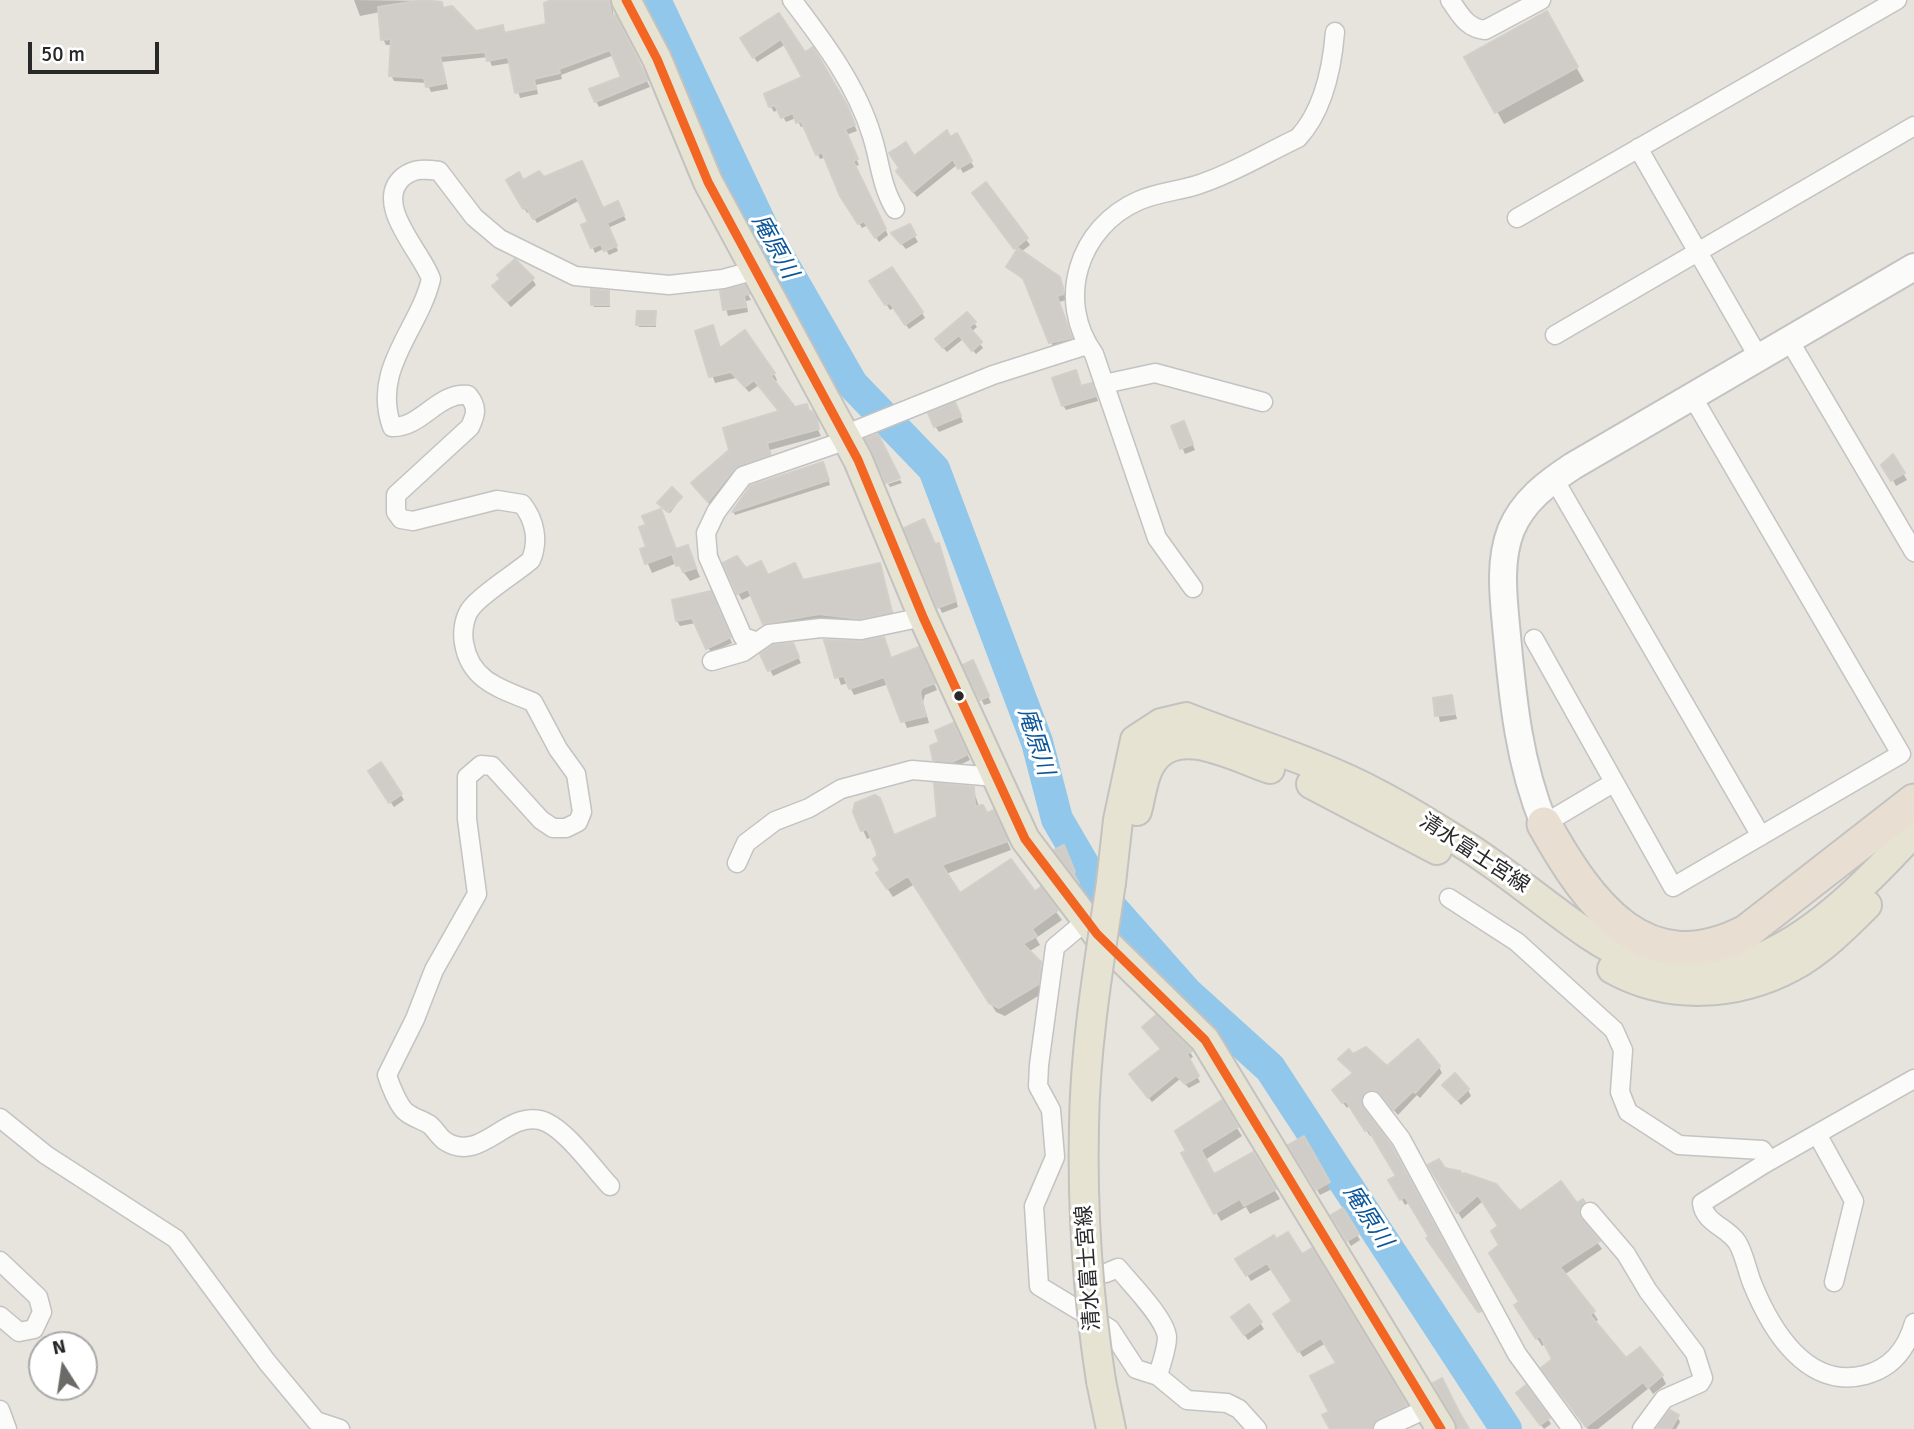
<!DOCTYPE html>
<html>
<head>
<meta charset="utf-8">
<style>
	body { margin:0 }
	#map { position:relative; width:1914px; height:1429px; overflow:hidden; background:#e7e4dd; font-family:Signika,sans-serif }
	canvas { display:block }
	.north { position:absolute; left:28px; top:1331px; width:70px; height:70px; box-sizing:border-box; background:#fff; border:2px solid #a9a9a9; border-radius:50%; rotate:348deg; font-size:19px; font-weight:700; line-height:28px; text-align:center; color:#282828 }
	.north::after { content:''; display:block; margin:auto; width:24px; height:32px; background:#6b6a67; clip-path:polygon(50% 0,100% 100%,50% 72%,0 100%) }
	.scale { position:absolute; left:28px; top:42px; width:131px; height:32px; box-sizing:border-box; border:4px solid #282828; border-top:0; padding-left:9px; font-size:21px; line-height:24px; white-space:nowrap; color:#282828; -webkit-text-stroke:5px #fff; paint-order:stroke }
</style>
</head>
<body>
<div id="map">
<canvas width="1914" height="1429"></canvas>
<div class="north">N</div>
<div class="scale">50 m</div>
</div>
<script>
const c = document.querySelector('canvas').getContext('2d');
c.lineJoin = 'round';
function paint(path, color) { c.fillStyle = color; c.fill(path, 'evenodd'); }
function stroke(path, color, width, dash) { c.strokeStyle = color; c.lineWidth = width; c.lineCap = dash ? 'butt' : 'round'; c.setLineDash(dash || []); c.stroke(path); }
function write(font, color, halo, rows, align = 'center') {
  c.font = font + ' Signika,"Noto Sans JP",sans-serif'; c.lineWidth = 6; c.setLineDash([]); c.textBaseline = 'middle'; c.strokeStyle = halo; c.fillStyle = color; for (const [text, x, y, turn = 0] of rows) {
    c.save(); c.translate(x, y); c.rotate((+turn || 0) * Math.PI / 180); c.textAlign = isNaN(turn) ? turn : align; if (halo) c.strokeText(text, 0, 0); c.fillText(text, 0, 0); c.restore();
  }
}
paint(new Path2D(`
	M354 0 436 1 476 33 503 27 506 34 548 26 554 0H611L614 18 650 87 599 107 596 101 623 78 614 55 561 75 562 79 536 85 538 94 520 98 510 63 492 66 488 57 442 62 448 89 431 92 427 83 394 81 391 75 392 45H386L383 39 380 12 360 16Z
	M1546 14 1584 81 1504 124 1467 57Z
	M778 15 804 54 840 94 857 131 846 135 859 165 855 166 888 235 879 242 868 225 862 228 842 195 826 157 820 159 805 126 801 127 796 118 786 122 779 109 774 112 771 107 766 95 805 78 786 44 757 62 742 38Z
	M956 136 974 167 963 173 958 164 917 197 901 177V169L913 158Z
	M544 179 603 210 620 208 626 220 608 228 618 251 609 255 605 248 595 253 583 226 590 223 580 200 537 223 530 211 527 213 508 180Z
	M986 184 1030 245 1021 252 1059 278 1063 285 1066 300 1059 302 1074 344 1054 349 1027 283 1008 267 1018 252 977 199Z
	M909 227 918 242 906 249 897 239Z
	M532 279 536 285 511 307 498 292Z
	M872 282 922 313 925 318 909 329 894 308 890 310Z
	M744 287 751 300 746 301 748 312 728 316 722 292Z
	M608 292 610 307H594L593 305Z
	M655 313 656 327H639L638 324Z
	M974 323 977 327 971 332 983 348 976 354 963 339 947 352 940 344Z
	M713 327 721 349 774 374 777 380 774 383 795 409 806 406 821 436 770 450 773 461 712 507 697 490 780 412 759 385 749 392 736 378 715 383 697 332Z
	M1078 377 1082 388 1094 390 1098 401 1066 410 1063 405Z
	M958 410 963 422 939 432 935 426Z
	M1173 427 1186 429 1195 450 1185 454Z
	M1893 457 1907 480 1896 486 1884 463Z
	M825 469 830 485 735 515 733 511Z
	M900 480 902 483 890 487 888 484Z
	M681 498 670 513 660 505Z
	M660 511 677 551 687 547 700 577 690 581 677 563 652 573 642 550 649 548Z
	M906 528 941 551 958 607 942 613Z
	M879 565 895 619 769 631 752 595 742 600 738 593 745 570 803 582Z
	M713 599 732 643 711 653 696 623 680 626 677 621Z
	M826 641 887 646 892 660 922 657 937 690 925 695 923 702 929 723 907 728 889 684 854 695 848 683 841 685Z
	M795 651 801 663 773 676 763 655Z
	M966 666 976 668 991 703 984 705Z
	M1451 697 1457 719 1440 722 1435 699Z
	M956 730 970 760 955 767 938 766 935 760 941 743Z
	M373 777 401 795 404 800 394 807Z
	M973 788 979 807 998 821 1011 850 946 874 960 895 1035 894 1040 890 1062 920 1036 938 1040 945 1028 952 1045 973 1043 993 1005 1016 996 1012 915 884 893 897 883 882 872 837 867 839 855 812 879 799 895 836 939 818Z
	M1156 1018 1190 1052 1193 1057 1188 1060 1200 1082 1189 1088 1180 1079 1152 1102 1135 1080 1162 1050Z
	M1353 1056 1387 1069 1439 1067 1442 1073 1420 1098 1417 1095 1398 1115 1381 1096 1367 1098 1363 1110 1390 1146 1480 1312 1432 1245 1431 1237 1410 1202 1405 1205 1391 1181 1398 1177 1373 1134 1370 1136 1350 1105 1347 1108 1338 1096 1354 1075 1340 1059Z
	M1444 1085 1468 1090 1471 1096 1461 1105Z
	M1221 1103 1242 1136 1205 1160 1213 1177 1253 1154 1280 1199 1250 1214 1246 1207 1221 1221 1184 1154Z
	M1303 1138 1332 1189 1320 1195 1291 1146Z
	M1430 1166 1444 1169 1520 1213 1577 1206 1583 1201 1588 1211 1583 1222 1602 1249 1564 1275 1593 1312 1598 1320 1594 1323 1626 1360 1662 1376 1666 1384 1653 1394 1649 1388 1598 1429H1588L1548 1376 1554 1359 1546 1343 1542 1346 1521 1313V1303L1501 1246 1500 1227 1483 1201 1462 1219Z
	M1342 1210 1360 1240 1351 1246 1333 1216Z
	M1311 1250 1409 1412 1377 1429H1332L1338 1363 1326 1343 1303 1357 1279 1321 1294 1302 1272 1269 1251 1281 1237 1259 1301 1257Z
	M1249 1306 1264 1329 1248 1340 1236 1323Z
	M1521 1399 1548 1419 1551 1424 1544 1429Z
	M1677 1416 1680 1422 1676 1429H1658Z`), '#0003');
stroke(new Path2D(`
	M655 0 765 233 852 384 934 469 1037 742 1057 819 1103 898 1188 994 1270 1068 1506 1429`), '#90c7ea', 32);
const building = new Path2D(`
	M423 0 442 2 443 8 452 6 476 31 503 25 504 33 546 24 544 3 552 0H609L612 17 615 15 648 80 595 102 589 89 621 77 610 50 559 69 560 73 534 79 536 89 515 93 508 57 487 61 485 52 440 56 446 83 426 87 424 78 389 76 391 39 381 40 378 7Z
	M1547 11 1578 67 1495 113 1464 57Z
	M779 13 805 52 813 47 847 105 855 125 845 129 858 159 853 161 886 229 875 238 864 221 858 224 840 196 822 152 816 155 801 121 796 123 793 113 781 118 775 105 769 107 764 94 802 77 781 39 753 58 740 38Z
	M947 130 950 137 957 133 972 161 958 169 953 159 913 192 896 171 899 168 889 153 906 142 914 156Z
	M582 161 603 208 618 201 624 215 607 223 617 246 604 251 601 244 591 248 581 225 588 222 576 196 533 219 526 207 523 209 506 180 519 172 523 180 539 171 544 177Z
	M986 182 1028 238 1014 249 972 193Z
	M910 224 916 235 901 244 891 233Z
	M1018 248 1060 277 1064 294 1057 296 1072 338 1049 343 1023 278 1006 267Z
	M515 259 534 278 507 302 492 286 500 279 497 275Z
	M892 267 923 312 905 325 890 303 885 305 869 281Z
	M745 285 750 294 744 295 746 307 723 310 720 291Z
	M591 289 609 291V305H591Z
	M637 311H656L655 325H636Z
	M967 312 976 322 969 327 982 342 972 351 959 335 943 348 935 339Z
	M713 325 720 348 745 330 775 373 771 376 795 407 807 404 809 411H812L817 418 819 429 767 443 770 455 734 469 708 502 691 483 729 450 723 428 779 411 754 380 745 387 731 372 709 377 695 331Z
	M1076 370 1081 386 1092 383 1096 396 1062 406 1052 378Z
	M955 402 961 416 934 427 928 413Z
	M1184 421 1193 444 1180 449 1171 426Z
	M878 434 900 478 886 483 865 439Z
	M1893 454 1905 473 1891 481 1881 465Z
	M823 462 829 480 732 512 750 486Z
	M672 487 682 497 668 512 657 503Z
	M661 509 676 549 688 545 696 568 683 572 680 565 676 566 672 554 645 564 640 549 646 547 639 527 646 525 642 516Z
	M924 519 935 544 939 543 956 601 937 608 904 528Z
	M737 556 746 568 761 561 768 575 795 563 803 580 880 563 892 612 860 619 819 614 763 624 748 589 737 594 723 563Z
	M711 591 731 637 706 649 692 618 676 621 672 600Z
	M884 637 891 658 919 647 935 683 922 688 920 693 926 716 901 722 884 677 849 689 844 676 835 678 824 640 861 641Z
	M793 643 799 657 768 671 760 654 773 645Z
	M973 660 989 696 980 700 963 665Z
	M1452 695 1455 714 1435 716 1433 698Z
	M953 723 968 754 952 762 933 760 930 746 939 742 935 731Z
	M381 762 402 794 389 803 368 771Z
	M934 783 974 787 975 806 983 805 987 813 994 810 1008 841 942 865 960 893 1011 859 1035 891 1041 887 1058 910 1032 929 1037 936 1023 944 1041 962 1039 984 999 1008 989 1003 908 876 887 889 876 873 880 870 873 859 878 855 867 829 861 831 853 812 855 803 875 795 880 798 894 835 937 817Z
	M1064 845 1075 872 1073 873 1079 883 1054 850Z
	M1156 1015 1192 1051 1187 1054 1199 1076 1185 1084 1176 1075 1148 1098 1129 1074 1161 1049 1142 1027Z
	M1418 1039 1440 1066 1415 1093 1413 1091 1393 1110 1376 1090 1365 1092 1361 1103 1391 1145 1481 1311 1478 1312 1426 1238 1429 1237 1405 1197 1400 1200 1388 1180 1396 1176 1368 1129 1365 1131 1346 1101 1342 1103 1332 1090 1353 1073 1338 1059 1349 1049 1353 1054 1366 1047 1387 1066Z
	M1455 1073 1469 1089 1457 1100 1442 1085Z
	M1222 1100 1238 1127 1201 1150 1214 1174 1253 1152 1276 1189 1244 1206 1240 1199 1214 1214 1181 1153 1186 1151 1175 1131Z
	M1304 1136 1330 1182 1316 1190 1288 1145Z
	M1439 1159 1445 1168 1460 1171 1465 1178 1464 1173 1496 1184 1520 1211 1561 1181 1577 1203 1583 1199 1585 1202 1580 1208 1579 1215 1600 1241 1560 1267 1595 1311 1590 1315 1626 1358 1640 1347 1663 1375 1648 1388 1643 1382 1586 1427 1541 1368 1552 1359 1540 1336 1536 1339 1514 1305 1519 1302 1489 1253 1499 1245 1491 1231 1498 1226 1478 1195 1457 1213 1428 1165Z
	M1343 1208 1359 1234 1347 1241 1331 1215Z
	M1288 1232 1302 1254 1312 1248 1407 1405 1378 1419 1372 1429H1330L1322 1415 1329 1412 1310 1376 1336 1363 1321 1338 1298 1352 1273 1314 1292 1301 1267 1263 1246 1276 1235 1259 1274 1235 1276 1239Z
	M1249 1304 1262 1322 1244 1335 1231 1317Z
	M1442 1378 1458 1410 1469 1429H1458L1433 1383Z
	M1526 1385 1550 1418 1540 1425 1516 1393Z
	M1670 1410 1679 1415 1671 1429H1656Z`);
paint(building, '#d0cdc8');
stroke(building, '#d2cfc9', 2);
const street = new Path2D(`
	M792 0C824 42 857 86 872 136 880 161 881 186 895 209
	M1450 0C1460 14 1466 28 1485 30L1541 0
	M1638 148 1759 358
	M1517 218 1897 0
	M1555 335 1914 126
	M1789 340 1914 552
	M1104 384 1155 373 1263 402
	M844 435 993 375 1087 345
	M1554 479 1761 836
	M1193 588 1157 538 1094 354C1055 300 1079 227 1138 201 1158 192 1180 191 1200 184 1234 173 1266 153 1298 138 1323 111 1332 69 1335 32
	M1534 639 1673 887 1901 754 1692 396
	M755 641 743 637 708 557 706 533 716 512 743 476 847 440
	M712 661 743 652 769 634 821 628 861 630 923 617
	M1544 824 1613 783
	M737 863 746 843 775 821 809 808 841 789 912 770 996 777
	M1449 898 1517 942 1614 1030 1623 1050 1620 1092 1628 1112 1679 1145 1762 1150 1770 1160
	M1086 921 1055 947 1039 1065 1038 1086 1051 1110 1055 1157 1034 1206 1039 1286 1110 1329 1136 1369 1158 1376 1187 1400 1227 1403 1239 1409 1257 1429
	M1914 1079 1764 1164 1702 1203C1704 1223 1727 1227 1737 1242 1744 1253 1747 1270 1752 1283 1771 1330 1807 1390 1865 1375 1892 1368 1907 1348 1914 1323
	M1372 1101 1401 1139 1517 1354 1572 1429
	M0 1118 46 1155 176 1239 267 1362 316 1421 340 1429
	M1817 1134 1854 1201 1834 1282
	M610 1186C593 1168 563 1125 540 1120 505 1112 480 1164 445 1141 439 1137 435 1129 430 1125 423 1120 413 1118 406 1112 399 1107 390 1085 387 1075L415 1019 434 970 477 894 467 819V777L481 765 492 766 541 820 553 828H566L578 822 582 812 576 774 558 749 533 702C501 689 470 681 464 643 462 632 464 616 472 607 483 593 516 573 531 560 539 541 535 520 522 504L497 500 413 521 401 519 396 512V495L470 427C476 414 478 407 468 395 437 392 422 428 392 427 371 369 419 330 431 279 422 252 372 204 403 177 414 168 426 169 439 171L474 217 500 239 575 276 669 285 723 279 756 270
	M1590 1212 1626 1254 1648 1291 1695 1353 1703 1378 1700 1383 1664 1399 1642 1429
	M0 1261 38 1297 42 1312 34 1329 19 1332 0 1316
	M1106 1273 1118 1268C1131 1284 1165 1318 1167 1337 1167 1350 1161 1363 1158 1376
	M0 1410 7 1429
	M1383 1429 1428 1408`);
const secondary = new Path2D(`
	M1544 824C1519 763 1513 701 1507 636 1504 602 1498 563 1511 530 1523 501 1547 483 1573 466L1914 267`);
const primary = new Path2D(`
	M626 0 657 59 708 182 858 460 923 617 1025 839 1097 934 1205 1040 1441 1429
	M1311 784 1437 850
	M1137 811C1141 797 1143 776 1151 764 1176 722 1236 758 1270 769
	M1111 883 1118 820 1135 740 1161 723 1186 717C1249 742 1318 762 1378 794 1409 810 1439 829 1469 848 1511 875 1548 907 1589 935 1724 1026 1824 929 1914 832
	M1612 969C1668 1000 1736 997 1792 967 1820 952 1845 927 1867 905
	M1101 1381 1111 1429`);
const highway = new Path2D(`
	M1544 824C1588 903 1645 984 1746 932L1914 801`);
stroke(street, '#c4c3c3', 21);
stroke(secondary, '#c4c3c3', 30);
stroke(primary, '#c3c2c0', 32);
stroke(highway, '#c3c2c0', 37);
stroke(street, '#fbfbfa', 18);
stroke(secondary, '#fbfbfa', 26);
stroke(primary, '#e6e3d2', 28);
stroke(highway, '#e8dfd2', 33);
const primaryBridge = new Path2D(`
	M1101 1381C1088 1296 1082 1212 1084 1126 1085 1045 1099 963 1111 883`);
stroke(primaryBridge, '#c3c2c0', 32, []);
stroke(primaryBridge, '#e6e3d2', 28);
stroke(new Path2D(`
	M626 0 657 59 708 182 858 460 923 617 1025 839 1097 934 1205 1040 1441 1429`), '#f26522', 9);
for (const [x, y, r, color] of [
	[959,696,6,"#282828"]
]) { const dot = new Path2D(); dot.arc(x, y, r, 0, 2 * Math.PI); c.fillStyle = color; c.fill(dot); stroke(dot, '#fff', 2.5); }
write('21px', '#282828', '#fff', [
	["清水富士宮線",1474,854,33],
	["清水富士宮線",1089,1268,-94]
]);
write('italic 23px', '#0c5699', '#fff', [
	["庵原川",774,247,61],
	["庵原川",1035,742,72],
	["庵原川",1367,1217,57]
]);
</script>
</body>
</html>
